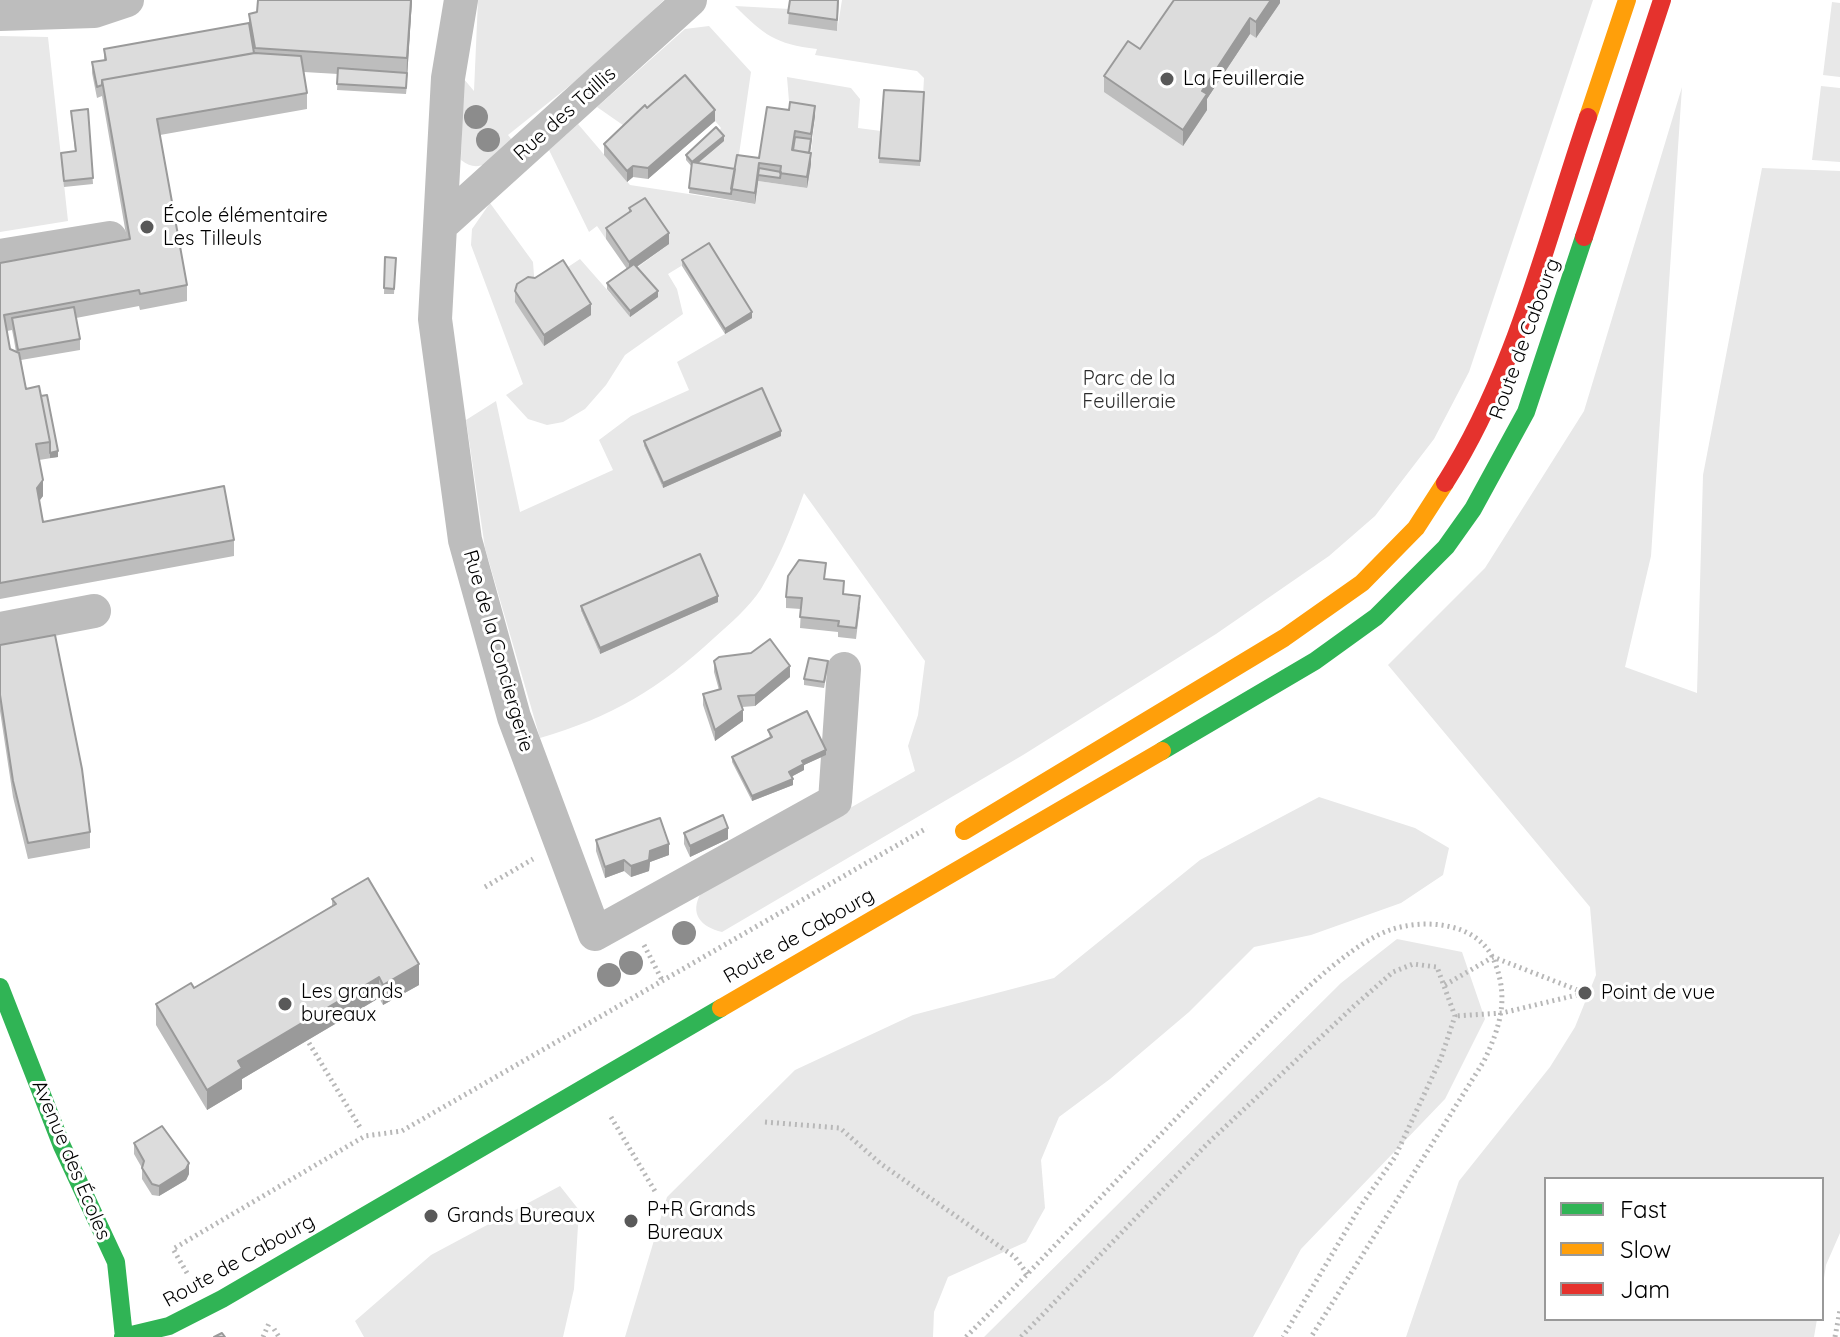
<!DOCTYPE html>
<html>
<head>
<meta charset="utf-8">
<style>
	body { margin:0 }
	#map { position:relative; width:1840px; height:1337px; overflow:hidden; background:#fff; font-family:Quicksand,sans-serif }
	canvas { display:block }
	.legend { position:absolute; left:1544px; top:1177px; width:280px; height:144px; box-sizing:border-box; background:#fff; border:2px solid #999; margin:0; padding:10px 14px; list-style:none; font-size:24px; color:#000 }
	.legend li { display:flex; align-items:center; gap:16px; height:40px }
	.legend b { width:40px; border:2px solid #999 }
</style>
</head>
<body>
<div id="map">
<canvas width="1840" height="1337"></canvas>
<ul class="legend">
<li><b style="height:10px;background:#30b455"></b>Fast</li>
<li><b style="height:10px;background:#ff9f0a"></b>Slow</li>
<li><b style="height:10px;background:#e5322d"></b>Jam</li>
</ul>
</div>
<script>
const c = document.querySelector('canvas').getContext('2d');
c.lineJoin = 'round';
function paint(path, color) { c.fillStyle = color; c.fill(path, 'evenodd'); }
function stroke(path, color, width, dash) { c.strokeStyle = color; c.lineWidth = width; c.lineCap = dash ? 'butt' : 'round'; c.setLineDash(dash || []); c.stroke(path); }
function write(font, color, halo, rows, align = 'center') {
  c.font = font + ' Quicksand,sans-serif'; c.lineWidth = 6; c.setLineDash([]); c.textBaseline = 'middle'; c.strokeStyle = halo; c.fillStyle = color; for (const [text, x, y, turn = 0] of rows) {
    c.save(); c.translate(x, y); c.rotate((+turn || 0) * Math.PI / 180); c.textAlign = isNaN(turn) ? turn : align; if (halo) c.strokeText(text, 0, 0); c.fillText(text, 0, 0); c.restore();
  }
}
paint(new Path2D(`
	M478 0H664L598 63 508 135 512 140C496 155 482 177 461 160L463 78 474 91Z
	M842 0H1185L1202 107 1250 34 1256 38 1280 3 1276 0H1593L1469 372 1434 439 1375 516 1329 556 1216 634 1023 755 722 932C701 927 689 914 701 893L915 771 908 746 918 715 925 661 804 493C792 526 779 559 761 589 749 607 731 623 714 638 659 689 612 717 540 738L485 548 466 420 496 401 520 512 613 470 599 440 631 416 689 390 677 362 725 334 709 249 668 274 677 289 683 314 625 355 606 385 585 409 563 422 547 425 528 419 506 395 523 384 471 245 472 229 490 203 533 262 535 289 580 259 631 317 634 270 669 244 631 222 606 239 597 226 589 232 549 150 578 124 630 185 754 204 758 181 807 188 815 117 790 113 787 77 851 88 860 99 858 128 881 131 919 166 924 78 917 71 815 55 817 49C775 44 764 35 735 6L790 9 837 31ZM780 436 663 488 644 447V446ZM717 602 600 654 581 612 582 611Z
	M1832 2 1840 3V77L1823 75Z
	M709 26 751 72 736 175 692 168 721 128 686 86 630 130 597 107 685 29Z
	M0 36 48 37 68 221 0 232Z
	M1821 86 1840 88V162L1812 160Z
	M1682 87 1651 556 1625 667 1697 693 1703 475 1762 168 1840 171V1233L1826 1265 1822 1291V1179H1546V1319H1817L1814 1337H1406L1459 1181 1550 1067 1575 1027 1596 975 1590 907 1388 665 1485 568 1584 411Z
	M1319 797 1415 828 1449 848 1443 875 1401 903 1311 935 1254 947 1189 1012 1110 1079 1059 1117 1041 1160 1045 1208 1026 1242 948 1277 934 1312 933 1337H625L667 1197 795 1070 913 1015 1054 978 1200 860Z
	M1397 939 1462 952 1485 1019 1445 1099 1301 1249 1253 1337H984L1341 983Z
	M560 1186 579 1210 574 1289 563 1337H364L355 1321 431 1255Z`), '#e8e8e8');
stroke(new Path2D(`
	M485 887 533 859
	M644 945 662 980
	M1445 985 1493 957 1585 993 1502 1013 1455 1016
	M309 1043 361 1129
	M611 1117 656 1193
	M765 1122 840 1128 881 1164 1015 1257 1028 1275
	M187 1273 173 1249 365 1136 402 1131 927 828
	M274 1329 279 1337
	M263 1337 270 1321
	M966 1337C1057 1245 1145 1149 1236 1057 1271 1022 1345 945 1390 930 1425 918 1480 922 1495 963 1509 999 1500 1027 1484 1061L1311 1337
	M1021 1337 1208 1143 1354 1006 1393 972 1413 964 1437 967 1455 1016 1441 1058 1395 1157 1360 1207 1283 1337
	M1835 1337 1840 1310`), '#b8b8b8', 5, [2, 4]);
stroke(new Path2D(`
	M461 0 448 78 435 319 465 540 514 717 595 934 835 801 844 669
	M0 14 94 11 127 0
	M440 226 690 0
	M0 256 110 238
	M0 629 94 611`), '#bdbdbd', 34);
stroke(new Path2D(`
	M1162 751 1315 661 1376 617 1446 547 1473 509 1526 412 1584 237
	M0 987 62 1146 116 1262 124 1337
	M123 1337 169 1326 222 1299 721 1008`), '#30b455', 18);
stroke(new Path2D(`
	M1588 117 1627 0
	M964 831 1284 638 1362 583 1416 528 1445 483
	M721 1008 1162 751`), '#ff9f0a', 18);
stroke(new Path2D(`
	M1584 237 1662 0
	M1445 483C1515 374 1546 240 1588 117`), '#e5322d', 18);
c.fillStyle = '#8c8c8c';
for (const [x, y] of [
	[476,117],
	[488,140],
	[684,933],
	[631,963],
	[609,975]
]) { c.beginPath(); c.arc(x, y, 12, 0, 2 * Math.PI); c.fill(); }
paint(new Path2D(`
	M412 0 406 94 337 90 338 74 304 72 307 93V109L160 135 187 285V301L140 310 139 306 76 318 80 339V350L21 360 26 389 41 396 58 457 39 460 43 496 39 501 43 522 234 540V556L0 599V263L127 240 102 96 97 98 92 73V62L104 61V49L249 24V14ZM12 330 14 340 16 352 10 349 7 331Z
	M790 0H839L837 31 788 24Z
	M1280 0V3L1256 38 1250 34 1207 99V110L1183 146 1104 92V76L1140 49Z
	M884 90 924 92 920 166 879 163Z
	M647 108 715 121 648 179 633 177 627 182 604 155V144Z
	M88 109 93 184 64 187 61 159 75 151 71 111Z
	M815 116 810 153 811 164 807 188 758 181 755 204 689 193 692 167 686 160V155L724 141 698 163 735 169 759 158Z
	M629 208 669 244 637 267 658 297 630 317 607 289V283L627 269 606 239V228L629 212Z
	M385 257 396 258 394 294H384Z
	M682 260 752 318 725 334 682 266Z
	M515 291 591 315 544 346 515 302Z
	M781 436 663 488 644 446V441Z
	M825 579 860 607 856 639 838 637V632L800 628 801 609 786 608V597Z
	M718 602 600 654 581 611V606Z
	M0 645 90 832V848L28 859 13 797 0 711Z
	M714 661 790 677 755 706 742 707 743 721 715 741 703 705V694L719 690 714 672Z
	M828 667 824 688 804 685V679Z
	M768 730 826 755 804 765V770L791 777 793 785 752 801 732 762V757L770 738Z
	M684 833 728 839 690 857 684 844Z
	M596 840 669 855 650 862 649 871 631 877 624 871 605 878 596 851Z
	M332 899 419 985 383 1005 379 998 242 1079V1089L207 1110 156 1025V1004L194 988 332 906Z
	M134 1143 189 1174 186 1180 159 1196 152 1195 142 1179V1168L134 1154Z`), '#bdbdbd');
paint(new Path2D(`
	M411 0H412L406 94 407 58Z
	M1271 0H1280V3L1256 38V22Z
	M1250 18V34L1207 99V110L1183 146V130L1202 91Z
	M815 106V116L808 163 811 134Z
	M715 110V121L648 179V168Z
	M724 136V141L692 168V162Z
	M811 153V164L807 188V177Z
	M759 163V175L755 204V193Z
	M633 166V177L627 182V171Z
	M669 233V244L629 272V262Z
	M658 291V297L630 317V311Z
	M591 304V315L544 346V335Z
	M752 312V318L725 334V329Z
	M781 431V436L663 488V483Z
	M58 451V457L50 458V453Z
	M43 480V496L37 504V488Z
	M718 596V602L600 654V648Z
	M790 666V677L755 706V695Z
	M743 710V721L715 741V730Z
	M826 750V755L804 765V770L789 778V772L802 761Z
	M793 779V785L752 801V796Z
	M728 828V839L690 857V846Z
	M669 844V855L650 862 649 871 631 877V866L650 851Z
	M624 860V871L605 878V867Z
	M419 964V985L383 1005V985Z
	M379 977V998L242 1079V1089L207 1110V1090L238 1061Z
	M189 1163V1174L186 1180 159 1196V1186Z`), '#9a9a9a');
const building = new Path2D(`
	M258 0H411L407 58 255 48 249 14 257 12Z
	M790 0H838L837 20 788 13Z
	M1174 0H1271L1256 22 1250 18 1202 91 1207 94 1183 130 1104 76 1128 41 1140 49Z
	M249 23 254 53 102 80V85L97 87 92 62 106 60 104 49Z
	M255 53 301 56 307 93 157 119 187 285 140 294 139 290 4 315 10 349 19 353 26 389 39 386 50 442 36 444 43 480 37 488 43 522 224 486 234 540 0 583V263L130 239 102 80Z
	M338 68 407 73 406 88 337 84Z
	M685 75 715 110 648 168 633 166 627 171 604 144 645 105 647 108Z
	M884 90 924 92 920 161 879 158Z
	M790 102 815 106 811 134 795 131 792 150 811 153 807 177 780 173 781 166 759 163 755 193 731 189 737 155 759 158 767 107 789 110Z
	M88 109 93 178 64 181 61 153 76 151 71 111Z
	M716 127 724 136 692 162 686 155Z
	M795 137 811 139 809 153 793 150Z
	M692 162 735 169 731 194 689 188Z
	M759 168 781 172 780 178 758 175Z
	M645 198 669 233 629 262 606 228 631 211 629 208Z
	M709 243 752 312 725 329 682 260Z
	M385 257 396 258 394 289 384 288Z
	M563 260 591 304 544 335 515 291 517 284 528 277 535 278Z
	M634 264 658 291 630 311 607 283Z
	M74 307 80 339 18 350 12 318Z
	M762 388 781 431 663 483 644 441Z
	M47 395 58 451 50 453V442L41 396Z
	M700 554 718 596 600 648 581 606Z
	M799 560 826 563 824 579 844 581 843 594 860 596 856 628 838 626 839 621 800 617 802 598 786 597 788 576Z
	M55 635 82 769 90 832 28 843 13 781 0 695V645Z
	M770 639 790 666 755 695 738 696 743 710 715 730 703 694 721 689 714 661 719 657 751 653Z
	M809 658 828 661 824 682 804 679Z
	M807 711 826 750 802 761 804 764 789 772 793 779 752 796 732 757 772 737 768 730Z
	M723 815 728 828 690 846 684 833Z
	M660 818 669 844 650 851 649 860 631 866 624 860 605 867 596 840Z
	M368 878 419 964 383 985 379 977 238 1061 242 1068 207 1090 156 1004 191 983 194 988 336 904 332 899Z
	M162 1126 189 1163 186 1169 159 1186 152 1184 142 1168 144 1161 134 1143Z
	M222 1333 225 1337H214Z`);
paint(building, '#dcdcdc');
stroke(building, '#9a9a9a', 2);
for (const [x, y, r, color] of [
	[1167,79,8,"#595959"],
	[147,227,8,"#595959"],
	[1585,993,8,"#595959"],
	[285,1004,8,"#595959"],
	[431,1216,8,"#595959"],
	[631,1221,8,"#595959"]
]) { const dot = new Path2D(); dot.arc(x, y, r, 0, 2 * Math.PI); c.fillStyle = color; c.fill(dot); stroke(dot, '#fff', 3); }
write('20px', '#000', '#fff', [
	["La Feuilleraie",1183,79],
	["École élémentaire",163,216],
	["Les Tilleuls",163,239],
	["Les grands",301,992],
	["bureaux",301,1015],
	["Point de vue",1601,993],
	["P+R Grands",647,1210],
	["Bureaux",647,1233],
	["Grands Bureaux",447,1216]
], 'left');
write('20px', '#000', '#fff', [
	["Rue des Taillis",565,114,-42],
	["Route de Cabourg",1525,339,-70],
	["Rue de la Conciergerie",498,651,74],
	["Route de Cabourg",799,936,-30],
	["Avenue des Écoles",71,1160,67],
	["Route de Cabourg",239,1261,-29]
]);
write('20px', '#2d2d2d', '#fff', [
	["Parc de la",1129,379],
	["Feuilleraie",1129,402]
]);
</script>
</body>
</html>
